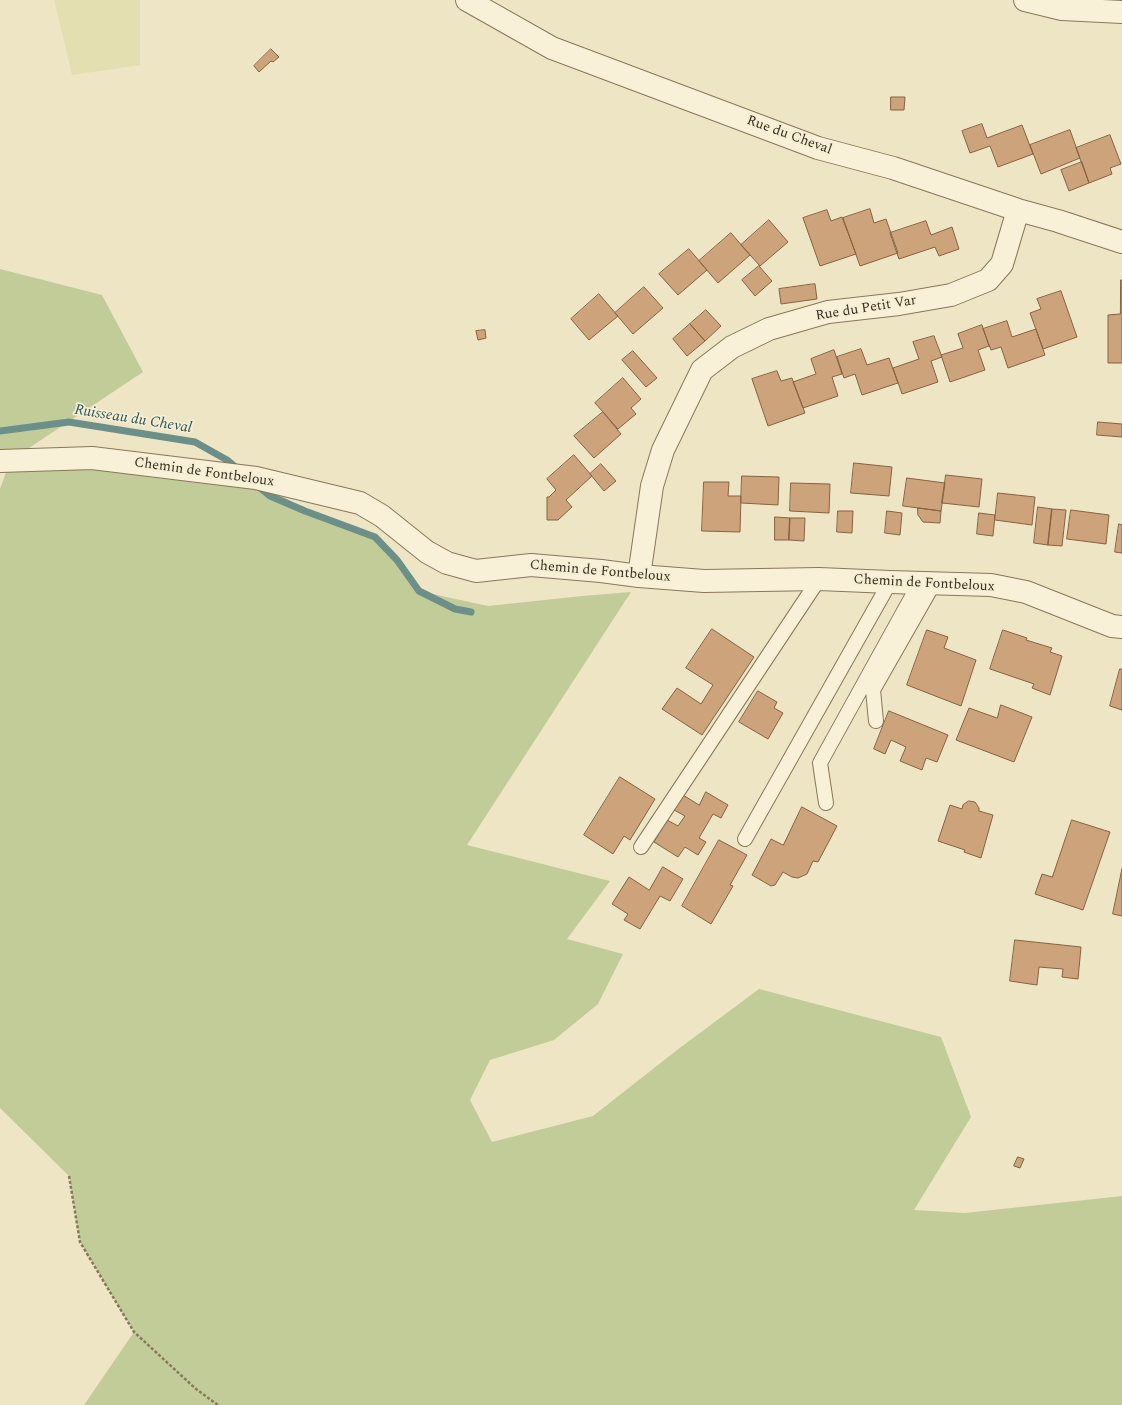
<!DOCTYPE html>
<html>
<head>
<meta charset="utf-8">
<style>
	body { margin:0 }
	canvas { display:block; background:#eee5c4 }
</style>
</head>
<body>
<canvas width="1122" height="1405"></canvas>
<script>
const c = document.querySelector('canvas').getContext('2d');
c.lineJoin = 'round';
function paint(path, color) { c.fillStyle = color; c.fill(path, 'evenodd'); }
function stroke(path, color, width, dash) { c.strokeStyle = color; c.lineWidth = width; c.lineCap = dash ? 'butt' : 'round'; c.setLineDash(dash || []); c.stroke(path); }
function write(font, color, halo, rows, align = 'center') {
  c.font = font + ' Spectral,serif'; c.lineWidth = 3.5; c.setLineDash([]); c.textBaseline = 'middle'; c.strokeStyle = halo; c.fillStyle = color; for (const [text, x, y, turn = 0] of rows) {
    c.save(); c.translate(x, y); c.rotate((+turn || 0) * Math.PI / 180); c.textAlign = isNaN(turn) ? turn : align; if (halo) c.strokeText(text, 0, 0); c.fillText(text, 0, 0); c.restore();
  }
}
paint(new Path2D(`
	M54 0H140V65L72 75Z`), '#e3dfb1');
paint(new Path2D(`
	M0 269 102 295 143 372 11 460 256 478 305 511 375 537 419 591 488 606 582 596 631 592 467 845 610 881 567 939 623 954 598 1004 554 1040 490 1060 470 1100 492 1142 593 1116 677 1050 759 989 941 1037 971 1117 914 1210 965 1213 1122 1196V1405H84L134 1332 80 1242 69 1176 0 1108V489L10 461 0 460Z`), '#c2cc98');
stroke(new Path2D(`
	M0 431 69 422 195 442 227 460 239 470
	M258 486 270 496 305 511 375 537 397 560 419 591 455 609 471 612`), '#6d8f89', 7);
const building = new Path2D(`
	M271 49 279 57 273 62 271 61 259 72 254 66Z
	M891 97H905L904 110H891Z
	M982 124 987 138 1022 125 1033 154 998 167 990 146 970 153 962 131Z
	M1070 130 1080 158 1041 174 1030 145Z
	M1110 135 1121 164 1110 168 1112 174 1089 183 1076 148Z
	M1082 162 1089 183 1069 191 1061 170Z
	M870 209 874 223 886 219 898 253 860 266 843 218Z
	M827 210 831 221 842 217 856 254 820 266 803 218Z
	M769 220 788 242 760 266 741 245Z
	M926 221 931 235 952 227 959 249 939 256 935 247 899 259 890 233Z
	M731 233 750 255 718 283 699 261Z
	M689 249 707 270 678 295 659 274Z
	M759 266 772 281 755 296 742 280Z
	M1121 280H1122V363H1108V315L1120 314Z
	M815 284 817 299 781 304 779 289Z
	M644 287 663 308 633 334 615 313Z
	M1061 291 1077 337 1043 349 1030 313 1041 309 1037 299Z
	M599 294 618 316 589 340 571 319Z
	M706 310 721 326 705 341 690 324Z
	M1007 321 1012 337 1036 329 1045 355 1008 368 1001 347 991 350 983 329Z
	M690 324 705 341 687 356 673 339Z
	M982 325 989 346 978 350 985 370 950 382 941 355 963 348 958 334Z
	M485 330 486 338 478 340 476 331Z
	M934 336 942 357 931 361 938 382 902 394 893 368 919 359 913 342Z
	M861 349 867 365 889 358 898 383 862 395 855 374 844 378 837 357Z
	M834 350 842 374 832 377 838 396 803 408 793 382 816 374 811 359Z
	M633 351 657 378 646 387 622 360Z
	M777 371 781 381 792 378 805 413 768 426 752 379Z
	M623 378 641 399 631 408 636 414 618 429 595 403Z
	M603 412 621 434 594 458 574 436Z
	M1098 422 1122 424V437L1097 435Z
	M574 455 592 476 566 500 572 507 558 520H547V497H549L556 490 547 479Z
	M854 463 892 467 889 496 851 493Z
	M601 464 616 481 604 491 590 474Z
	M946 475 982 479 979 507 942 503Z
	M742 476 779 477 778 505 741 503Z
	M907 478 945 483 941 511 903 506Z
	M704 482H729L728 496H741L740 532 702 531Z
	M791 483 830 484 829 513 790 511Z
	M998 493 1035 497 1032 525 995 520Z
	M1038 507 1052 509 1048 545 1034 543Z
	M918 508 941 511 940 523 923 522 918 515Z
	M1052 509 1066 510 1062 546 1048 545Z
	M1071 510 1109 515 1106 544 1067 539Z
	M838 511H853L852 533 837 532Z
	M887 511 902 513 900 535 885 533Z
	M979 513 995 515 993 536 977 534Z
	M775 517 790 518 789 540H775Z
	M790 518H805L804 541 789 540Z
	M1119 524 1122 525V553L1115 552Z
	M712 629 754 657 702 735 662 709 677 688 701 704 713 685 686 668Z
	M927 630 948 637 944 648 976 660 961 706 907 685Z
	M1003 630 1027 638 1026 640 1052 648 1050 652 1062 656 1050 695 1032 688 1034 684 990 669Z
	M1120 669H1122V710L1110 706Z
	M758 691 777 702 774 708 783 713 768 739 739 722Z
	M1001 705 1032 717 1014 762 956 740 969 708 997 718Z
	M889 711 948 735 937 762 926 758 922 770 900 761 906 747 891 740 885 754 874 749Z
	M620 777 655 799 630 840 624 836 613 854 584 835Z
	M706 792 728 805 721 818 713 814 699 838 706 842 698 855 685 847 678 857 654 842 667 820 678 826 685 816 674 810 683 795 699 805Z
	M969 801 975 802 979 808V811L993 815 981 858 964 852 965 850 938 841 950 805 962 809 963 805Z
	M802 807 837 826 818 862 813 861 807 874 798 878 792 877 783 872 775 885 771 886 752 875 771 839 783 845Z
	M1072 820 1110 832 1083 910 1035 894 1042 874 1052 877Z
	M719 840 747 855 730 885 733 886 711 924 682 906Z
	M663 867 683 879 670 901 660 896 640 929 624 920 628 914 612 904 629 877 649 890Z
	M1122 869V916L1113 914Z
	M1015 940 1081 947 1078 979 1062 977 1063 969 1039 967 1037 985 1010 981Z
	M1018 1157 1024 1159 1020 1168 1014 1166Z`);
paint(building, '#cca37a');
stroke(building, '#876241', 1);
const lane = new Path2D(`
	M876 721 873 690 934 583
	M826 803 820 763 920 582
	M745 839 890 582
	M641 847 819 579`);
const street = new Path2D(`
	M467 0 552 48 818 148 893 168 1018 210 1058 221 1122 242
	M1025 0 1062 9 1122 12
	M0 461 92 458 256 478 360 503 382 516 427 552 447 563 476 571 531 565 601 571 639 576 704 581 819 579 890 582 991 585 1026 592 1112 626 1122 627
	M639 576 652 486 663 450 702 370 732 347 769 329 828 312 899 304 951 295 988 280 1002 264 1018 210`);
stroke(lane, '#88775b', 16);
stroke(street, '#88775b', 24);
stroke(new Path2D(`
	M69 1176 80 1242 134 1332 196 1389 218 1405`), '#88775b', 2.5, [3, 2]);
stroke(lane, '#f8f1d7', 14);
stroke(street, '#f8f1d7', 22);
write('14px', '#382d1e', '#f5eed4', [
	["Rue du Cheval",789,136,20],
	["Rue du Petit Var",866,309,-9],
	["Chemin de Fontbeloux",204,473,8],
	["Chemin de Fontbeloux",600,572,5],
	["Chemin de Fontbeloux",924,584,3]
]);
write('italic 15px', '#2e5758', '#f5eed4', [
	["Ruisseau du Cheval",133,420,9]
]);
</script>
</body>
</html>
